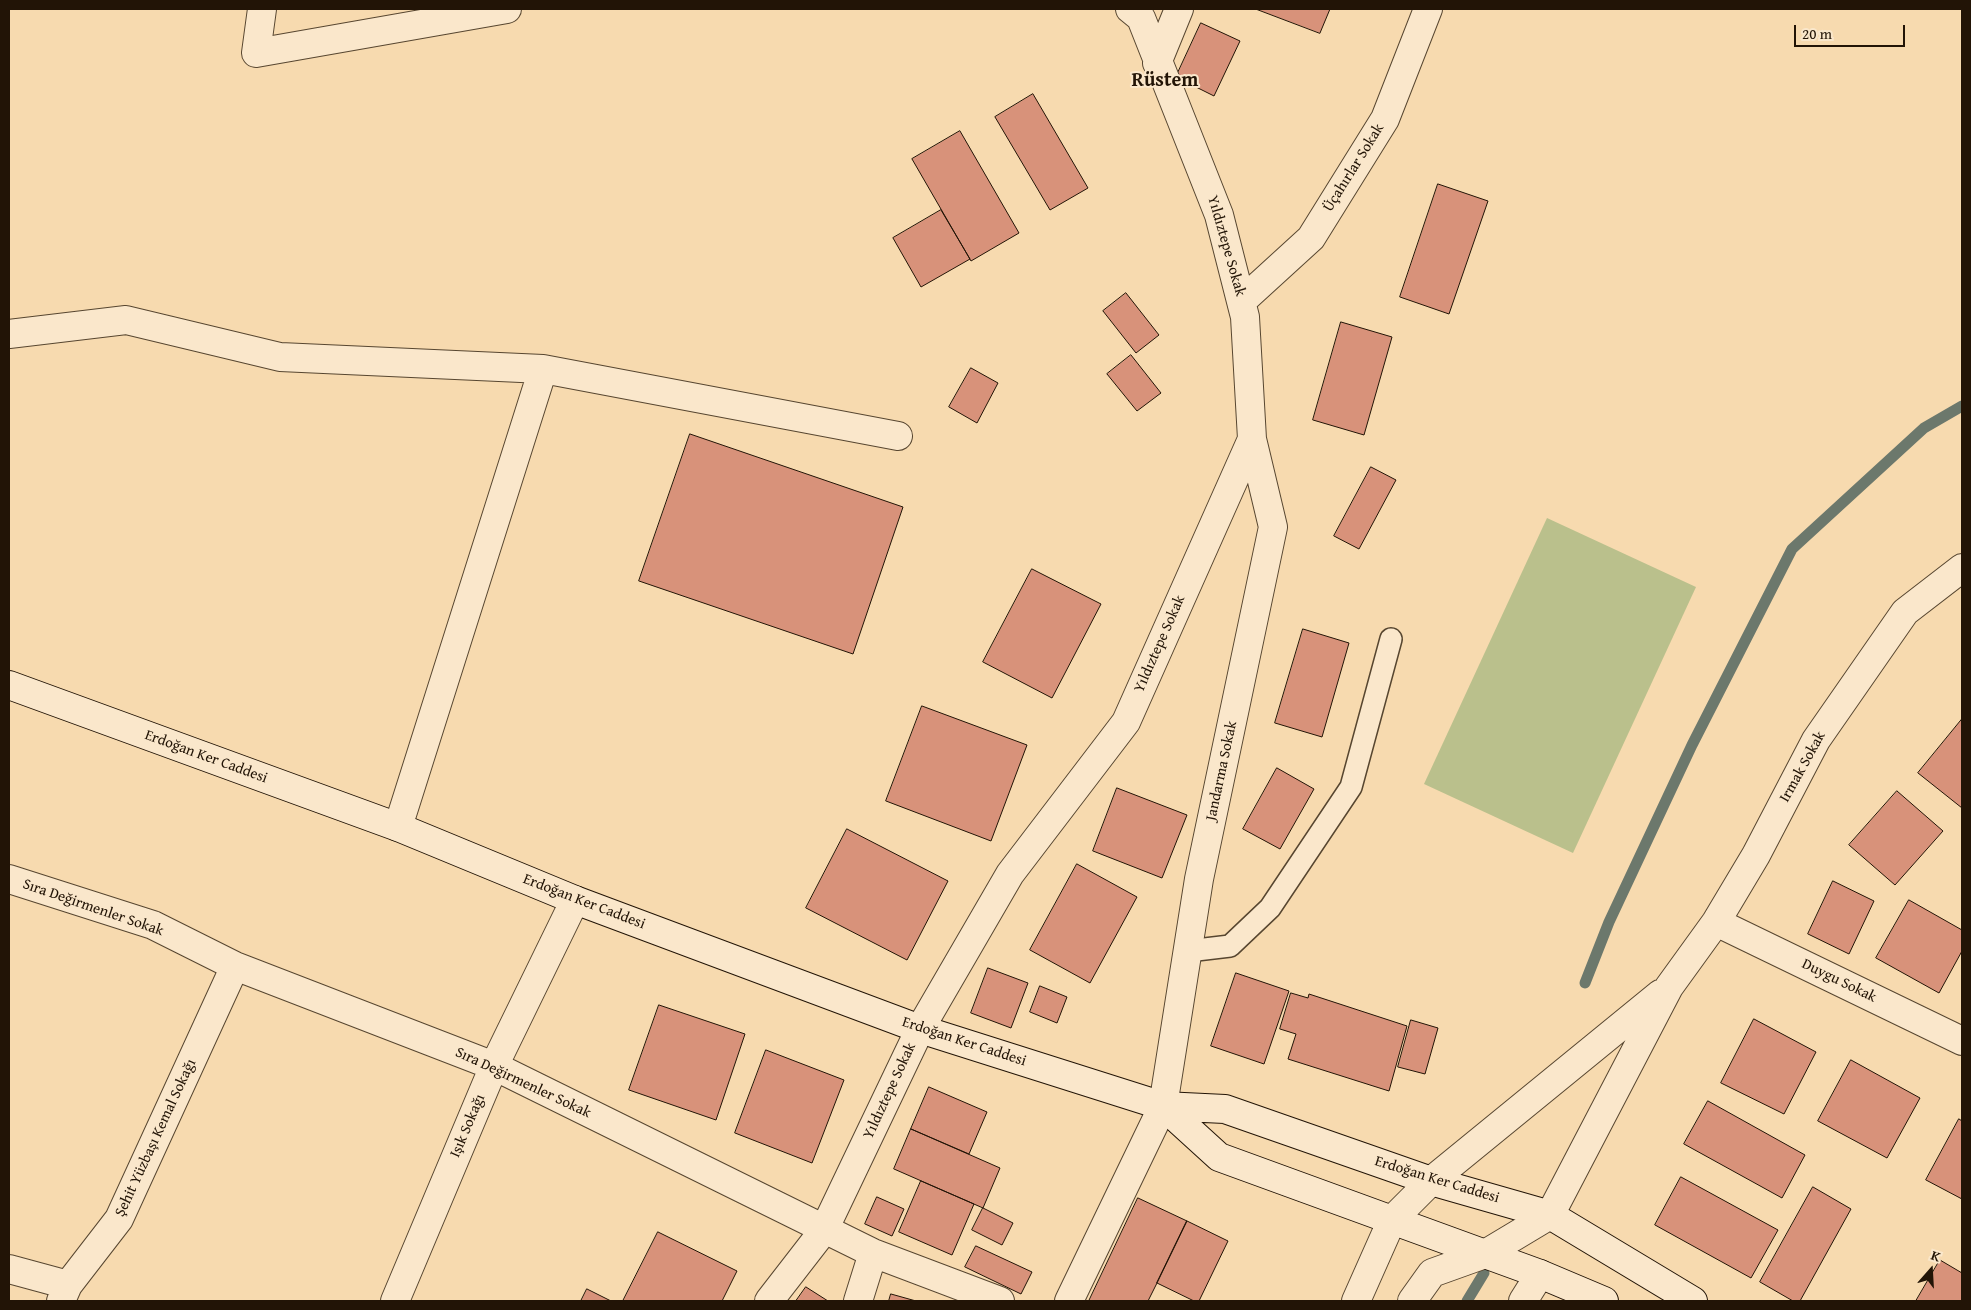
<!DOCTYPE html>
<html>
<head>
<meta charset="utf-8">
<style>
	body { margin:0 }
	#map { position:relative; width:1971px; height:1310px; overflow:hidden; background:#f7daaf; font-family:"Gentium Book Plus",serif }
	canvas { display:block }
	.frame { position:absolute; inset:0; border:10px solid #221406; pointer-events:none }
	.north { position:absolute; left:1906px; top:1245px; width:50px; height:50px; -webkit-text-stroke:4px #fae7cb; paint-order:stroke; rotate:19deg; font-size:14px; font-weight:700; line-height:20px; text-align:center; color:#221406 }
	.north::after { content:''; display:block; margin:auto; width:18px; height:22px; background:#221406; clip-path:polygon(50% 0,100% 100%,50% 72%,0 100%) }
	.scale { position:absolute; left:1794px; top:25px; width:111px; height:22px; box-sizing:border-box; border:2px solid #221406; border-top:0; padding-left:6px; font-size:15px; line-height:18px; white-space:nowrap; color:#221406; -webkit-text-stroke:4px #fae7cb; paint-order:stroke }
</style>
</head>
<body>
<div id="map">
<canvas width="1971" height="1310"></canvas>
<div class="frame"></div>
<div class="north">K</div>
<div class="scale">20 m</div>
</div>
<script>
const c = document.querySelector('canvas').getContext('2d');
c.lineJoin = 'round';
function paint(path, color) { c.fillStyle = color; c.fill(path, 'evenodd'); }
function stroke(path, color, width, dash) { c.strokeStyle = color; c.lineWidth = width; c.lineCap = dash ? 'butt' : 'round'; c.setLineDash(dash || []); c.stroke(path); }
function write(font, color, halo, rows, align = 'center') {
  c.font = font + ' "Gentium Book Plus",serif'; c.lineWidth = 4; c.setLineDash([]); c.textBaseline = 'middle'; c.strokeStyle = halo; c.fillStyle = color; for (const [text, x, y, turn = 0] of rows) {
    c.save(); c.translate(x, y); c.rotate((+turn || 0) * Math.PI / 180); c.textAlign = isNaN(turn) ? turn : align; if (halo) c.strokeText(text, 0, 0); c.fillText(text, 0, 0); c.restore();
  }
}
paint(new Path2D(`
	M1547 518 1696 587 1573 853 1424 784Z`), '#bac08c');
stroke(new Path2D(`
	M1585 983 1609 922 1692 745 1792 549 1924 428 1962 406
	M1467 1301 1484 1273`), '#6c786c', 11);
const building = new Path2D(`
	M1256 9H1330L1320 33Z
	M1201 23 1240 41 1214 96 1176 77Z
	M1033 94 1088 188 1050 210 995 117Z
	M960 131 1019 233 971 261 912 159Z
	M1438 184 1488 201 1449 314 1400 297Z
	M941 210 970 259 921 287 893 238Z
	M1126 293 1159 335 1136 353 1103 311Z
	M1341 322 1392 337 1364 435 1313 420Z
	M1131 355 1161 393 1137 411 1107 374Z
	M971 368 998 383 977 423 949 407Z
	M690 434 903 507 853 654 639 581Z
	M1371 467 1396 480 1359 549 1334 536Z
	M1032 569 1101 604 1052 698 983 662Z
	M1303 629 1349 643 1322 737 1275 723Z
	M922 706 1027 745 991 841 886 801Z
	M1962 719V808L1918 773Z
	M1277 768 1314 789 1280 849 1243 829Z
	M1117 788 1187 815 1162 878 1093 851Z
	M1897 791 1943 831 1895 885 1849 845Z
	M847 829 948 881 907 960 806 908Z
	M1077 864 1137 897 1090 983 1030 950Z
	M1833 881 1874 901 1849 954 1808 934Z
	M1909 900 1962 930V951L1939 993 1876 958Z
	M988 968 1028 983 1011 1028 971 1013Z
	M1236 973 1289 991 1264 1064 1211 1046Z
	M1040 986 1067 997 1057 1023 1030 1012Z
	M1291 993 1308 998 1309 994 1407 1026 1389 1091 1288 1059 1296 1034 1280 1029Z
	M659 1005 745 1034 716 1120 629 1090Z
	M1754 1019 1816 1052 1784 1114 1721 1083Z
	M1411 1020 1438 1028 1425 1074 1398 1067Z
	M766 1050 844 1080 812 1163 735 1133Z
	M1851 1060 1920 1098 1887 1158 1818 1121Z
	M929 1087 987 1112 969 1154 911 1129Z
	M1708 1101 1805 1155 1782 1198 1684 1144Z
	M1959 1119 1962 1121V1199L1926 1180Z
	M911 1129 1000 1168 983 1208 894 1169Z
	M1681 1177 1778 1230 1751 1278 1655 1225Z
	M921 1181 974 1204 952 1255 899 1232Z
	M1813 1187 1851 1209 1800 1301H1793L1760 1282Z
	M877 1197 904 1209 892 1236 865 1224Z
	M1138 1198 1187 1221 1157 1283 1148 1301H1089Z
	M983 1208 1013 1223 1002 1245 972 1230Z
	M1187 1221 1228 1241 1199 1301H1194L1157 1283Z
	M658 1232 737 1271 722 1301H623Z
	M976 1246 1032 1272 1021 1294 965 1267Z
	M1940 1260 1962 1273V1301H1916Z
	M806 1287 828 1301H796Z
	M587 1289 611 1301H581Z
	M891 1294 916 1301H889Z`);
paint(building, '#d8927a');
stroke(building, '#221406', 1);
const service = new Path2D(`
	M1188 951 1230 946 1270 908 1351 787 1391 639`);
const minor = new Path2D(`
	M262 9 256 53 507 9
	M1157 63 1179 9
	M1242 301 1311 238 1385 119 1428 9
	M9 334 126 320 280 357 543 369 898 436
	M398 827 543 369
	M9 879 153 925 235 966 494 1066 873 1253 1000 1301
	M1716 922 1962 1041
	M9 1269 68 1285
	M61 1301 68 1285 119 1219 235 966
	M395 1301 494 1066 575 900
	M769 1301 824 1230 920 1029 1010 874 1126 722 1252 439 1245 317 1219 215 1141 18 1130 9
	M858 1301 873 1253
	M1069 1301 1163 1106 1199 879 1273 527 1252 439
	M1356 1301 1392 1220 1431 1181 1660 994
	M1412 1301 1432 1273 1485 1254 1550 1215 1669 987 1716 922 1756 855 1816 740 1905 612 1962 568
	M1523 1301 1540 1274`);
const secondary = new Path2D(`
	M9 685 398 827 575 900 920 1029 1163 1106 1225 1109 1431 1181 1550 1215 1693 1301
	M1163 1106 1219 1157 1540 1274 1604 1301`);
stroke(service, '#574630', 24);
stroke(minor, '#574630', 30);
stroke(secondary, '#221406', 30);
stroke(service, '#fae7cb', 21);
stroke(minor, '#fae7cb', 28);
stroke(secondary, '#fae7cb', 28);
write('15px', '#221406', '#fae7cb', [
	["Üçahırlar Sokak",1354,168,-58],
	["Yıldıztepe Sokak",1226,246,74],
	["Yıldıztepe Sokak",1160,644,-66],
	["Erdoğan Ker Caddesi",206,757,20],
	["Irmak Sokak",1803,767,-61],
	["Jandarma Sokak",1222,771,-78],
	["Erdoğan Ker Caddesi",584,902,21],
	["Sıra Değirmenler Sokak",93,908,19],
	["Duygu Sokak",1839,981,26],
	["Erdoğan Ker Caddesi",964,1042,18],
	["Sıra Değirmenler Sokak",523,1083,25],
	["Yıldıztepe Sokak",890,1091,-65],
	["Işık Sokağı",468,1126,-67],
	["Şehit Yüzbaşı Kemal Sokağı",156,1138,-65],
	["Erdoğan Ker Caddesi",1437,1180,17]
]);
write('bold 20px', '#221406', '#fae7cb', [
	["Rüstem",1165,81]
]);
</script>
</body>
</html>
